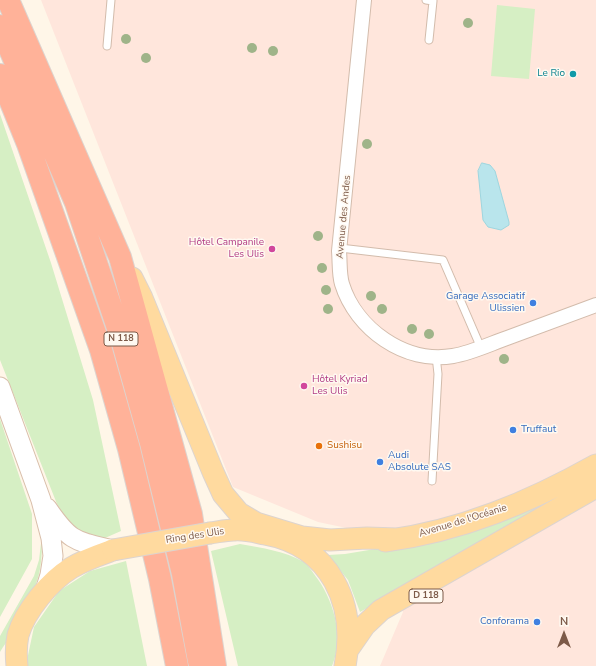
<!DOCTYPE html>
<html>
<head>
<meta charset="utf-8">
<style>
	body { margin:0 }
	#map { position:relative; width:596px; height:666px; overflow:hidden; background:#fff6e8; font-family:"Nunito Sans",sans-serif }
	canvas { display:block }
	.north { position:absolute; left:544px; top:614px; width:40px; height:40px; -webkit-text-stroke:3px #fff9f1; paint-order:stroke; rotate:0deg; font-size:11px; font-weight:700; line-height:16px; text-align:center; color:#7d5a48 }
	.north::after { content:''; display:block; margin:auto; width:14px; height:18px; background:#7d5a48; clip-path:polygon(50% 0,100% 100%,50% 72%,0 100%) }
</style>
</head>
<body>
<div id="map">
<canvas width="596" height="666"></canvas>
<div class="north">N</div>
</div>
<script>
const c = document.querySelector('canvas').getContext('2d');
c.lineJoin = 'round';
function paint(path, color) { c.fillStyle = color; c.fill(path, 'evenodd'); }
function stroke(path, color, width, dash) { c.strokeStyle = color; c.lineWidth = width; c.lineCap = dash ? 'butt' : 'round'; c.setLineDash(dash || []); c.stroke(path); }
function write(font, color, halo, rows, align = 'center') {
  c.font = font + ' "Nunito Sans",sans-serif'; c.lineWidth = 3; c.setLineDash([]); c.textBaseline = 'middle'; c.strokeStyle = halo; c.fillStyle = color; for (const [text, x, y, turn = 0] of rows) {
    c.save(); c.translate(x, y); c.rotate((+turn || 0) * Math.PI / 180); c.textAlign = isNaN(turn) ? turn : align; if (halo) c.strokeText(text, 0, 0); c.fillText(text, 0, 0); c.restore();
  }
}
paint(new Path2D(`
	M41 0H596V666H380L403 612 361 531 318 522 233 487Z`), '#ffe6dc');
paint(new Path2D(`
	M497 5 535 9 529 79 491 76Z
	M0 114 51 263 93 400 121 531 105 538 88 535 72 527 57 504 0 360Z
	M0 419 32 514V559L0 617Z
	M533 508 537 513 360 612 348 580 328 555 345 554 441 538Z
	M42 535C42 546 42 557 40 569 36 593 14 631 0 652V636L34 576 39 560Z
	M240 544C263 548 284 551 304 562 308 565 311 570 314 574 333 598 345 636 332 666H238L211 551Z
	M126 561 147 666H28L27 660 34 627 59 591 90 571Z`), '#d6efc4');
const water = new Path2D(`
	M482 163 490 165 495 171 509 222V225L501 230 488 227 483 220 478 171Z`);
paint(water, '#b9e5ec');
stroke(water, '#9ed6df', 1);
const lane = new Path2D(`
	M426 0 433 1 429 40
	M107 46 111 0
	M340 248 443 260 481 348
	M432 481 438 374 436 356`);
const street = new Path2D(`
	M364 0 339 251C340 262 339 274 342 284 356 329 405 364 453 356 471 353 490 344 507 338 537 327 567 316 596 305`);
const secondary = new Path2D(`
	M0 387 41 500 51 538 53 556 50 575 45 591
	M47 508C70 542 75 541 113 550`);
const primary = new Path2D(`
	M132 278 142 298 213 472 223 494 239 513 256 523 302 537 330 540 367 538 398 539
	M210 533C218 532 226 530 234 530 244 529 255 532 265 534 331 546 357 604 345 666
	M385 541C461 531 530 502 596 465
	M349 648 365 625 381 610 596 487
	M17 666C16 656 16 645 18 635 25 611 50 581 71 568 84 560 99 555 113 550`);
const highway = new Path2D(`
	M8 0 120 257 191 514 215 666
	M0 26 76 203 123 343 151 443 183 574 199 661
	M0 75 28 144 101 350 129 449 160 579 177 666`);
stroke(lane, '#d3bcac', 9);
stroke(street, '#d3bcac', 16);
stroke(secondary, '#d9bfab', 21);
stroke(primary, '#ddd4cf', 23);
stroke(highway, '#ddd4cf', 24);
stroke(lane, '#fff', 7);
stroke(street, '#fff', 14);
stroke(secondary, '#fff', 19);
stroke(primary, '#ffda9f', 21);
stroke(highway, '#ffb299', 22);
const primaryBridge = new Path2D(`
	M113 550 210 533`);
stroke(primaryBridge, '#ddd4cf', 23, []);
stroke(primaryBridge, '#ffda9f', 21);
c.fillStyle = '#9fb489';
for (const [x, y] of [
	[468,23],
	[126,39],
	[252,48],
	[273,51],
	[146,58],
	[367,144],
	[318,236],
	[322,268],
	[326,290],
	[371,296],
	[328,309],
	[382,309],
	[412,329],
	[429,334],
	[504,359]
]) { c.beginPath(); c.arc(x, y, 5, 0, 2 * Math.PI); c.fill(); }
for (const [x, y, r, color] of [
	[573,74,4,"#0f9aa8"],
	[272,249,4,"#d1479c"],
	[533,303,4,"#3f7fe0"],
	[304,386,4,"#d1479c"],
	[513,430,4,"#3f7fe0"],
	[319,446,4,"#e8710a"],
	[380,462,4,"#3f7fe0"],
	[537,622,4,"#3f7fe0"]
]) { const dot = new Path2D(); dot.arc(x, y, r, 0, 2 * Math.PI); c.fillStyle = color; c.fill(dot); stroke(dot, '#fff9f1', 1.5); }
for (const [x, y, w] of [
	[121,339,34],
	[426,596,34]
]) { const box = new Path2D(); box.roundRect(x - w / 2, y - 7, w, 14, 3); c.fillStyle = '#fff9f1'; c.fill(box); stroke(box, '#7d5a48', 1); }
write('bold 9px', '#7d5a48', null, [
	["N 118",121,339],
	["D 118",426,596]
]);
write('10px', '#0d838f', '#fff9f1', [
	["Le Rio",565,74]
], 'right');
write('10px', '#7d5a48', '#fff9f1', [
	["Avenue des Andes",344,217,-85],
	["Avenue de l'Océanie",463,521,-17],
	["Ring des Ulis",195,536,-9]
]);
write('10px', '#b23c85', '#fff9f1', [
	["Hôtel Campanile",264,243],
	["Les Ulis",264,255],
	["Hôtel Kyriad",312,380,"left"],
	["Les Ulis",312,392,"left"]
], 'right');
write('10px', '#366cbe', '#fff9f1', [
	["Garage Associatif",525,297],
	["Ulissien",525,309],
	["Truffaut",521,430,"left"],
	["Audi",388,456,"left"],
	["Absolute SAS",388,468,"left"],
	["Conforama",529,622]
], 'right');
write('10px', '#c56008', '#fff9f1', [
	["Sushisu",327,446]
], 'left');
</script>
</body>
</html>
